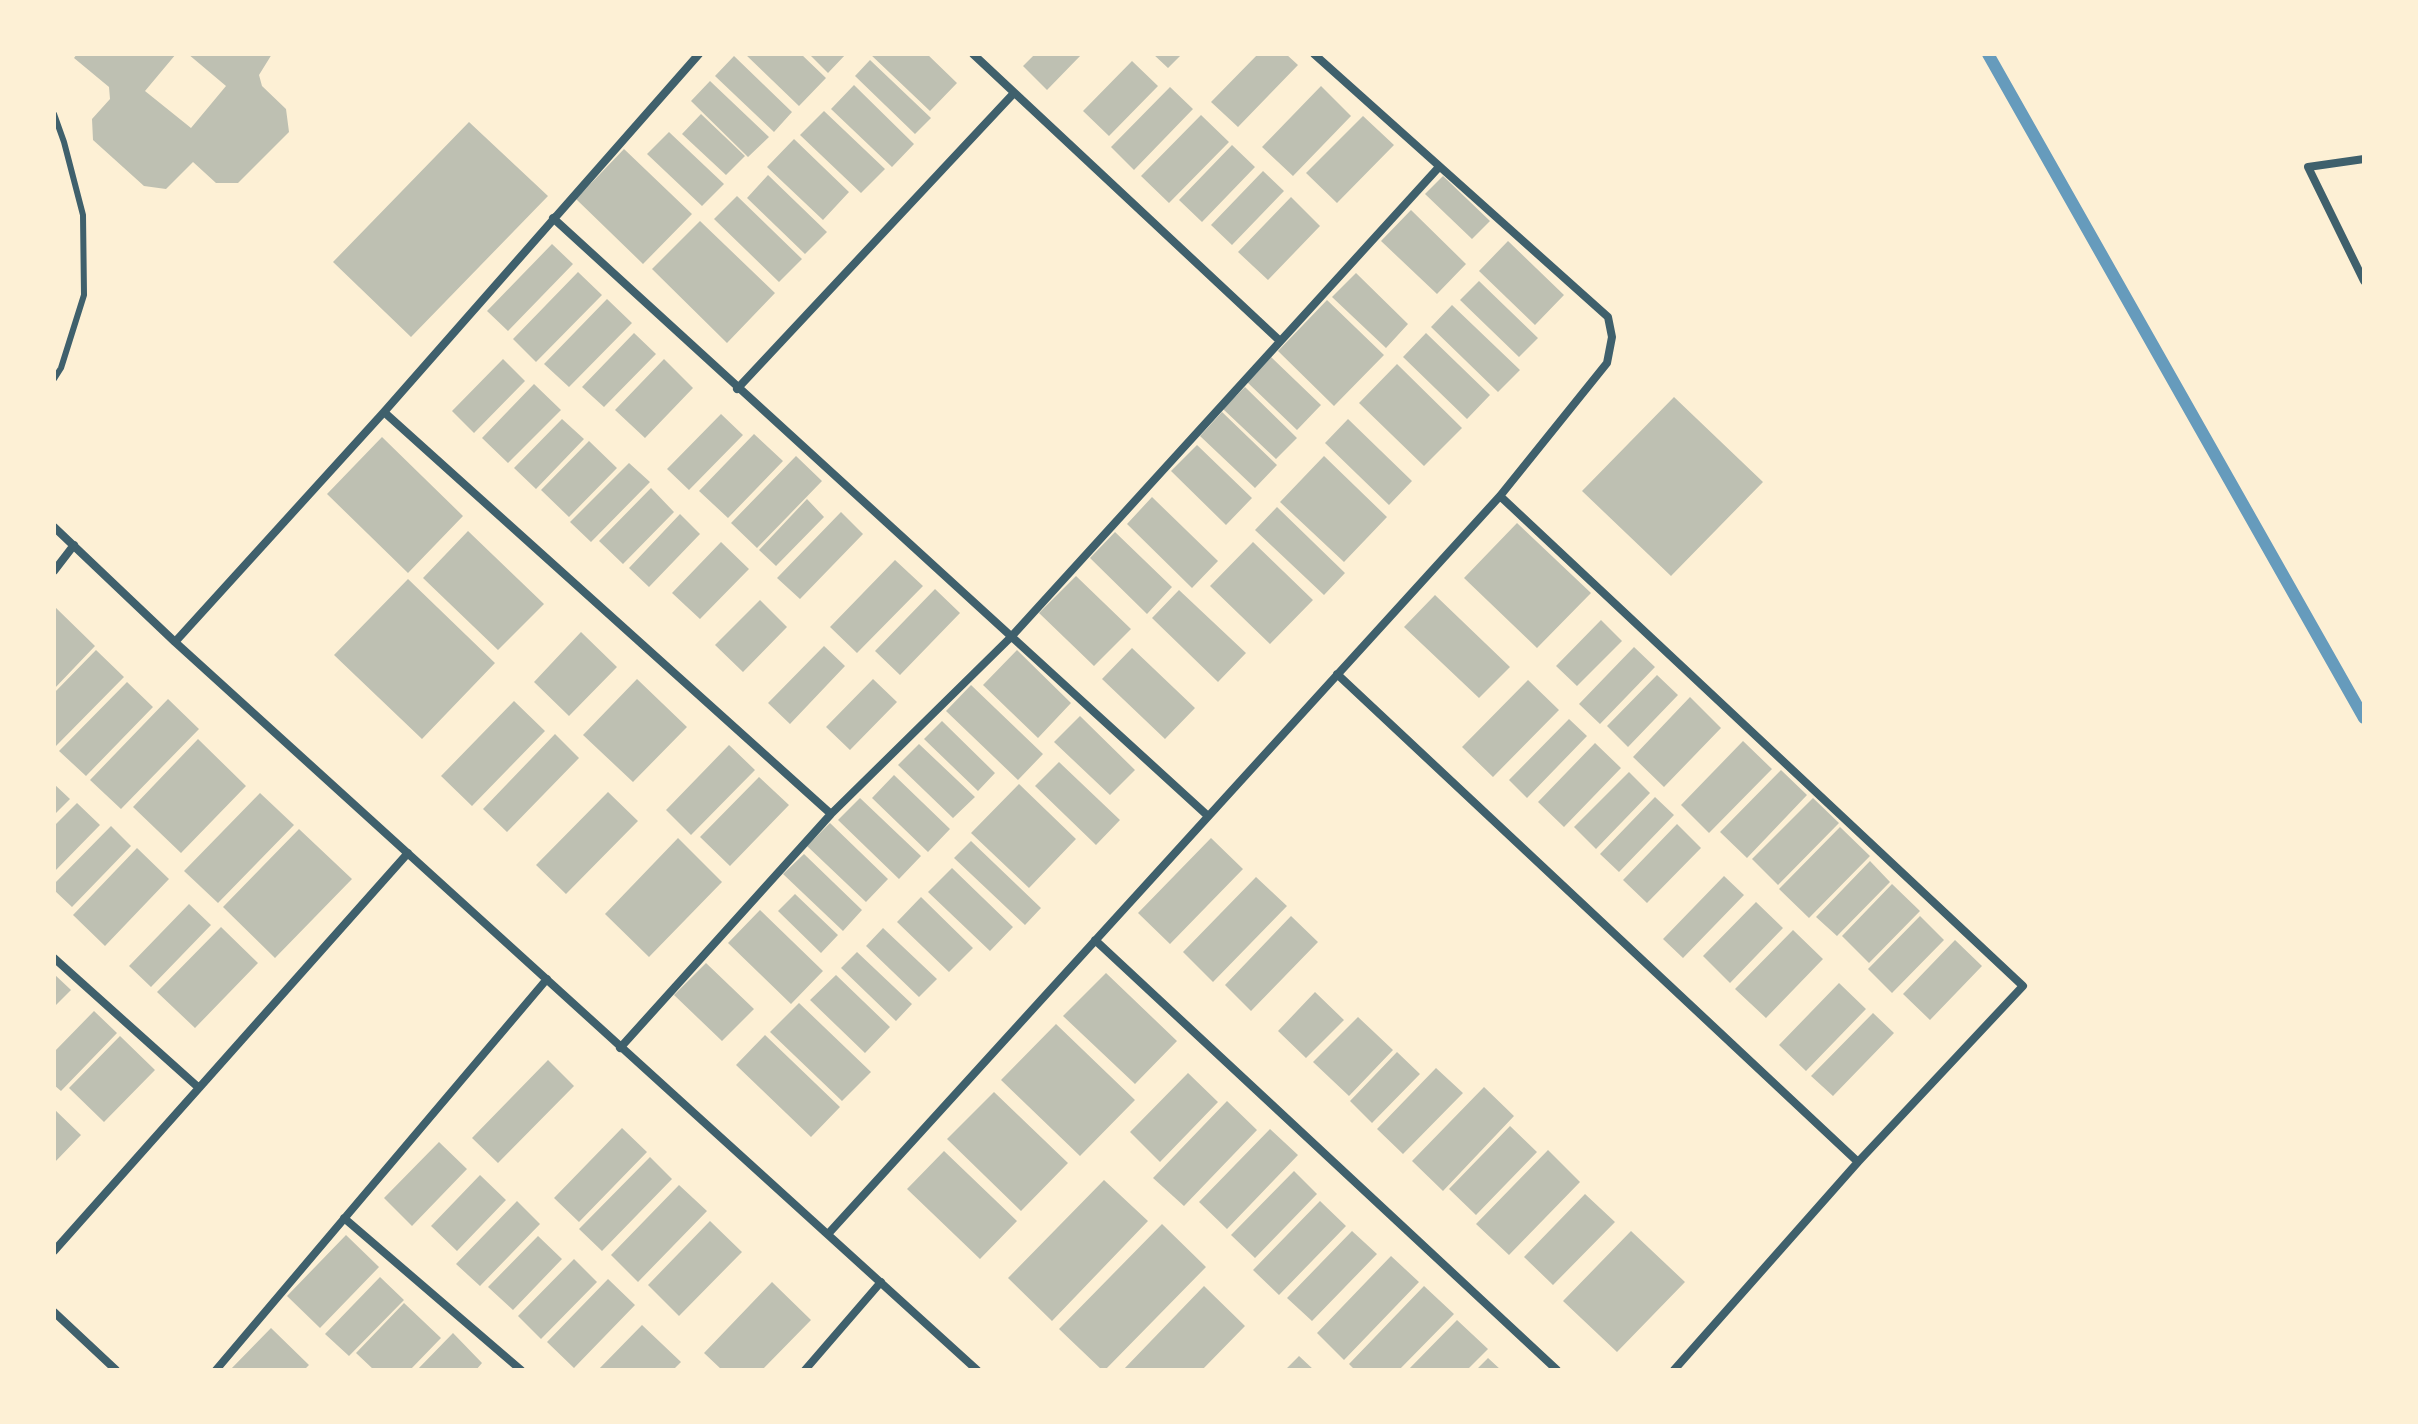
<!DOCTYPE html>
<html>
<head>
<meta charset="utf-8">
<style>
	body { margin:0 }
	#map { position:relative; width:2418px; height:1424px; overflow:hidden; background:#fdf0d5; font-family:"Public Sans",sans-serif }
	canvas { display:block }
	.frame { position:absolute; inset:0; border:56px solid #fdf0d5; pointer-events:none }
</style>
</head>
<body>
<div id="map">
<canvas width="2418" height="1424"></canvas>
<div class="frame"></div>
</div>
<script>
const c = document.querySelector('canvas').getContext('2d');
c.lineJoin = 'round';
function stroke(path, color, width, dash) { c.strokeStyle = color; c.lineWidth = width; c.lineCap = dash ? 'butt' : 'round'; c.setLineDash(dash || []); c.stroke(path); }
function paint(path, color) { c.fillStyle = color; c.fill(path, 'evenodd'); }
stroke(new Path2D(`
	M1988 54 2364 718`), '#669bbc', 12);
paint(new Path2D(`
	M77 54H176L145 91 191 128 226 86 188 54H272L259 75 262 86 286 109 289 132 238 183H216L193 162 166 189 144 186 93 140 92 119 110 99 109 87 74 58Z
	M745 54H801L826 78 799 106Z
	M809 54H846L828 73Z
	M870 54H927L957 83 930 111Z
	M1035 54H1082L1047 90 1023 66Z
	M1153 54H1182L1168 68Z
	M1258 54H1286L1298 65 1238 127 1211 102Z
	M734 56 792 112 774 132 715 76Z
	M870 60 931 118 915 134 855 76Z
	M1132 61 1158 86 1109 136 1083 111Z
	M710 81 769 137 748 157 691 101Z
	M854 85 914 144 892 167 831 109Z
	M1321 86 1351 116 1293 176 1262 147Z
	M1170 87 1193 109 1134 170 1111 147Z
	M824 111 885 169 861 193 800 135Z
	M701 114 745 156 726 175 682 134Z
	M1201 115 1229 142 1169 203 1141 176Z
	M1363 116 1394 145 1337 203 1306 173Z
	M469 122 548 196 411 337 333 262Z
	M669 132 724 184 702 206 647 154Z
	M794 139 849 192 823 220 767 167Z
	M1232 145 1255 167 1202 222 1179 200Z
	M624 149 692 214 643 264 576 199Z
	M1263 171 1284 191 1232 245 1211 225Z
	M768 175 827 232 805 254 747 198Z
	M1443 176 1490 221 1472 239 1425 194Z
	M737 196 802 259 779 282 714 219Z
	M1291 197 1320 226 1268 280 1238 252Z
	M1411 210 1466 264 1437 294 1381 241Z
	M700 221 775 293 727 343 652 269Z
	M1508 241 1564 295 1535 325 1479 271Z
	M552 244 573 264 508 331 487 311Z
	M578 272 602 295 536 362 513 339Z
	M1356 273 1408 324 1386 348 1332 297Z
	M1479 281 1538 338 1519 357 1460 300Z
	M607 299 632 323 569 387 544 364Z
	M1327 300 1384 355 1334 406 1278 351Z
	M1452 305 1520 370 1498 392 1431 327Z
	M634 333 656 354 604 407 582 387Z
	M1426 333 1490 395 1467 419 1403 357Z
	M1271 357 1321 405 1297 430 1247 382Z
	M503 359 525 381 474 433 452 411Z
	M664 359 693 388 645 438 615 410Z
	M1397 364 1462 428 1424 466 1359 403Z
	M534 384 561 410 508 463 482 438Z
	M1245 387 1297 438 1276 459 1223 409Z
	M1674 397 1763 482 1671 576 1582 491Z
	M1222 412 1277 465 1255 488 1200 436Z
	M721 414 743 435 689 490 667 469Z
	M562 419 584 439 536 489 514 468Z
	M1348 419 1412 481 1389 505 1325 443Z
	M754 434 783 461 728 518 699 491Z
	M382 437 463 516 408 573 327 494Z
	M589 441 617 468 569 517 541 490Z
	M1197 445 1252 498 1226 525 1171 471Z
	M796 456 822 481 757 548 731 523Z
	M1324 456 1387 517 1344 562 1280 502Z
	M629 463 650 482 591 542 570 522Z
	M651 488 674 512 623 564 599 541Z
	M1152 497 1218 561 1192 588 1127 524Z
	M807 499 824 517 776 566 759 550Z
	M1277 507 1345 573 1324 595 1255 530Z
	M841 512 863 534 800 599 777 578Z
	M680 514 700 534 649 587 629 568Z
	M1517 523 1591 593 1537 648 1464 578Z
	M468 531 544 604 498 650 423 578Z
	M1115 532 1172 587 1147 614 1090 558Z
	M721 542 749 569 700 619 672 593Z
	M1253 542 1313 600 1270 644 1210 586Z
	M895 560 923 586 857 653 830 627Z
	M1076 576 1131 629 1094 666 1039 613Z
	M408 579 495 663 422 739 334 655Z
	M935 589 960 613 900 675 875 651Z
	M1179 590 1246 653 1218 682 1152 618Z
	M1435 595 1510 667 1479 698 1404 627Z
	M760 600 787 627 743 672 715 645Z
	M54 606 95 646 54 689Z
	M1601 620 1622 641 1577 686 1556 666Z
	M581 632 617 667 569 716 534 682Z
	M824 646 845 666 790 724 768 703Z
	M1634 647 1655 667 1600 724 1579 704Z
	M1132 648 1195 708 1165 739 1102 679Z
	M96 650 124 677 55 747 54 693Z
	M1017 650 1071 703 1038 738 983 685Z
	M1657 675 1678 695 1628 747 1607 726Z
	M637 679 687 727 633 782 583 735Z
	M873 679 897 702 850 750 826 727Z
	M1528 680 1559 710 1493 777 1462 747Z
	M127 682 153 707 86 776 59 751Z
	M971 685 1043 754 1018 780 946 711Z
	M1690 697 1721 728 1664 787 1633 757Z
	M168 699 199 729 121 809 90 780Z
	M514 701 545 731 472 806 441 776Z
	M1080 716 1135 770 1110 795 1054 742Z
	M1569 719 1587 736 1527 798 1509 780Z
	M942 721 995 773 978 791 924 739Z
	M555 734 579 758 507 832 483 809Z
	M198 739 246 786 181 853 133 807Z
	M1743 741 1772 769 1709 833 1681 805Z
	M1595 743 1621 768 1564 827 1538 802Z
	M919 744 975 797 953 818 898 765Z
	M729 745 755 770 691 835 666 810Z
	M1059 762 1120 820 1096 845 1035 786Z
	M1781 770 1807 795 1747 858 1720 832Z
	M1629 772 1650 793 1596 849 1574 827Z
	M894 775 950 829 928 852 872 798Z
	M759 777 789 805 730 866 700 837Z
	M54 784 70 799 54 815Z
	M1019 784 1076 839 1029 888 971 833Z
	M608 792 638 821 566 894 536 865Z
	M260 793 294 825 218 903 184 871Z
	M1655 797 1674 815 1619 872 1600 854Z
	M860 798 921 856 899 879 838 820Z
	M1813 798 1839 823 1778 885 1752 859Z
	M77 803 100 825 54 872V826Z
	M830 823 888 879 866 902 807 846Z
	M1677 824 1701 848 1647 903 1623 880Z
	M111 826 131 846 72 907 54 890V884Z
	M1840 827 1870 856 1809 918 1779 889Z
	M299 829 352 879 275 958 223 907Z
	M678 838 722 882 649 957 605 914Z
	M1211 838 1243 869 1170 944 1138 913Z
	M971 841 1041 908 1025 925 954 858Z
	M137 848 169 879 105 946 73 915Z
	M804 854 862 910 843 931 783 874Z
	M1870 861 1890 882 1837 936 1816 917Z
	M952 868 1013 927 990 951 928 892Z
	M1724 876 1744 895 1683 958 1663 939Z
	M1256 877 1287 906 1213 982 1183 952Z
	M1892 884 1920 911 1869 963 1842 936Z
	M795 894 838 935 821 953 778 911Z
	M921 897 973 948 949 972 897 922Z
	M1756 902 1783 928 1730 983 1703 956Z
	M189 904 211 925 151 987 129 966Z
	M760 910 823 971 791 1004 728 943Z
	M1291 916 1318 942 1251 1011 1225 985Z
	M1920 916 1944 940 1892 993 1868 969Z
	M221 927 258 963 195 1028 157 992Z
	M883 928 937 979 919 997 866 946Z
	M1793 930 1823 959 1766 1018 1735 989Z
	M1955 940 1982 966 1930 1020 1903 994Z
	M857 952 912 1004 896 1021 841 968Z
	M706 963 754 1009 722 1041 674 995Z
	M1106 973 1177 1041 1135 1084 1063 1016Z
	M54 974 71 990 54 1007Z
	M836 975 890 1027 865 1053 810 1000Z
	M1839 983 1866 1009 1806 1071 1779 1045Z
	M1315 992 1344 1020 1306 1058 1278 1031Z
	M799 1003 871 1072 842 1101 770 1032Z
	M94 1011 117 1033 61 1091 54 1085V1052Z
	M1873 1013 1894 1033 1833 1096 1811 1076Z
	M1358 1017 1393 1050 1349 1096 1313 1062Z
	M1056 1024 1135 1100 1080 1156 1001 1080Z
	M765 1035 840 1107 811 1137 736 1065Z
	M120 1036 155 1070 104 1122 69 1088Z
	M1397 1052 1420 1074 1372 1123 1350 1101Z
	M548 1060 574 1086 498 1163 472 1138Z
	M1436 1068 1463 1093 1403 1154 1377 1129Z
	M1188 1073 1218 1102 1160 1162 1130 1132Z
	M1484 1087 1514 1116 1443 1191 1412 1161Z
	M994 1092 1068 1163 1021 1211 947 1139Z
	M1227 1101 1257 1130 1184 1206 1153 1178Z
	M54 1109 81 1135 54 1163Z
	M1510 1126 1537 1152 1476 1215 1449 1189Z
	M622 1128 647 1152 579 1222 554 1198Z
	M1270 1129 1298 1155 1227 1229 1199 1202Z
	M439 1142 467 1169 412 1226 384 1198Z
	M1548 1150 1580 1182 1509 1255 1476 1224Z
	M944 1151 1017 1221 980 1259 907 1189Z
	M650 1157 672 1179 602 1251 579 1229Z
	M1294 1171 1317 1194 1255 1258 1231 1235Z
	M480 1175 506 1200 457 1251 431 1226Z
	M1104 1180 1148 1221 1052 1321 1008 1278Z
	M679 1185 707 1211 638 1282 611 1255Z
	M1585 1194 1615 1222 1553 1285 1524 1257Z
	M517 1201 540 1224 480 1286 456 1264Z
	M1320 1201 1346 1226 1279 1295 1253 1270Z
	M710 1221 742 1252 679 1316 648 1285Z
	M1162 1224 1206 1267 1105 1370H1102L1059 1329Z
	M1352 1231 1377 1254 1312 1321 1287 1298Z
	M1631 1231 1685 1282 1617 1352 1563 1301Z
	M346 1235 379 1267 320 1328 287 1296Z
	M538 1236 562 1259 513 1310 488 1287Z
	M1391 1256 1419 1282 1344 1360 1317 1333Z
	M574 1259 597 1282 541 1339 518 1316Z
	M380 1277 404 1300 349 1356 325 1334Z
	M608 1279 635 1305 574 1368 547 1342Z
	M772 1282 811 1320 762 1370H722L704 1353Z
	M1204 1286 1245 1326 1202 1370H1123Z
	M1424 1286 1454 1314 1399 1370H1355L1349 1364Z
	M404 1303 441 1338 410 1370H374L356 1353Z
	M1457 1320 1488 1349 1467 1370H1408Z
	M642 1325 681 1362 673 1370H598Z
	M271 1328 309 1365 304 1370H230Z
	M453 1333 482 1363 476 1370H417Z
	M1299 1356 1314 1370H1285Z
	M1488 1358 1501 1370H1476Z`), '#bec0b2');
stroke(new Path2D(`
	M54 114 64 142 83 215 84 295 61 368 54 379`), '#3f606c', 6);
stroke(new Path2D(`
	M973 54 1280 341
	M2364 159 2308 167 2364 281
	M553 218 1208 816
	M737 389 1014 93
	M384 412 831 814
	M54 527 175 642 977 1370
	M54 571 74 545
	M175 642 384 412 699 54
	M1337 674 1858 1162 2023 986 1500 496
	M1095 940 1557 1370
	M54 958 199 1088
	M620 1048 831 814 1011 637 1439 167
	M344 1218 521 1370
	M828 1234 1500 496 1607 363 1612 337 1608 317 1314 54
	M54 1251 408 853
	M54 1312 116 1370
	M216 1370 547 979
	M805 1370 881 1282
	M1674 1370 1858 1162`), '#3f606c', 8);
</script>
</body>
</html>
